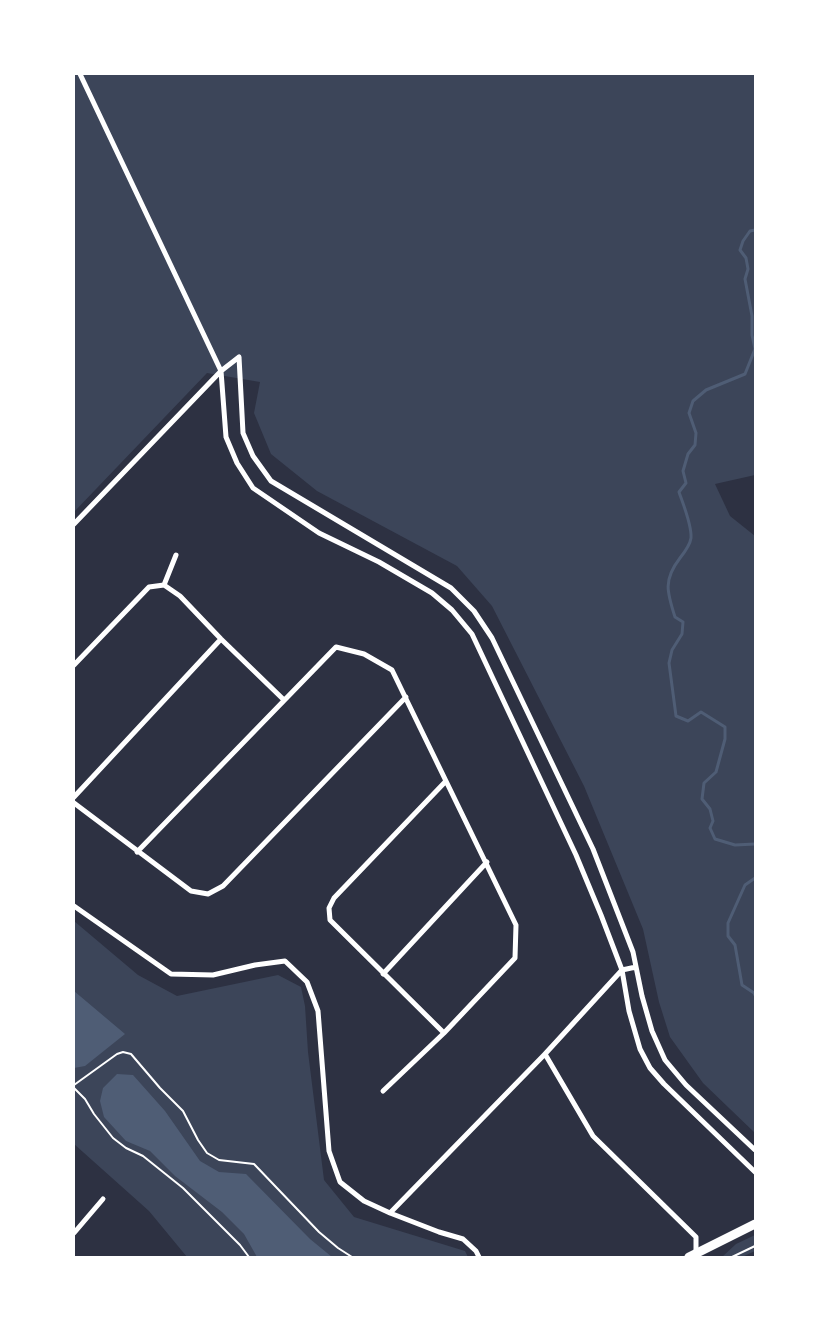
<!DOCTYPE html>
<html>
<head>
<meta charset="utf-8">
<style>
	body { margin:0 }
	#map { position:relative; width:829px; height:1331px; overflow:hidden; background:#2d3142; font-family:Roboto,sans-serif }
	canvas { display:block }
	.frame { position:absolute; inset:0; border:75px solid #fff; pointer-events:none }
</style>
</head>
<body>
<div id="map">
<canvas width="829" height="1331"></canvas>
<div class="frame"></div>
</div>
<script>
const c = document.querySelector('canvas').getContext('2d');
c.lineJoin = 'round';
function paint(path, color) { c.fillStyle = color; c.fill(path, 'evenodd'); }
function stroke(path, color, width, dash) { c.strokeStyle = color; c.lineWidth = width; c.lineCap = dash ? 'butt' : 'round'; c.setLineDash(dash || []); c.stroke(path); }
paint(new Path2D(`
	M74 74H755V475L715 484 730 516 755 536V1133L703 1083 670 1037 659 1002 643 929 584 786 492 606 457 566 317 491 271 454 254 413 260 382 207 373 74 512Z
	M74 921 138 975 177 996 278 975 301 987 305 1006 308 1052 324 1180 354 1217 465 1251 468 1257H187L149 1211 74 1144Z
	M755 1235V1251L742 1257H722L736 1244Z`), '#3c4559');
paint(new Path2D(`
	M74 991 125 1034 85 1066 74 1068Z
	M117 1074 133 1075 165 1111 200 1161 219 1172 246 1174 310 1239 332 1257H257L244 1234 222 1212 175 1176 150 1151 126 1141 104 1117 100 1101 103 1088Z`), '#4f5d75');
stroke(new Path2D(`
	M755 230 750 231 743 241 740 250 746 258 748 269 745 279 752 316V335L755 349 745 374 706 390 693 401 689 413 696 433 695 445 688 454 683 471 686 483 679 492C683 504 692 525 691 538 690 545 684 553 680 558 663 580 667 592 675 617L683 622 682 634 672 650 669 663 676 716 688 721 701 712 725 727V739L716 772 704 783 702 799 710 809 713 821 710 828 715 839 735 845 755 844
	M755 878 745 885 728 923V936L735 945 742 985 754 993 755 995`), '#4f5d75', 3);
stroke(new Path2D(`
	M74 1085 117 1054 123 1052 131 1054 160 1088 183 1111 198 1140 207 1153 219 1160 254 1164 319 1232 338 1248 352 1257
	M74 1088 85 1099 94 1114 113 1138 126 1148 143 1156 183 1188 240 1245 249 1257
	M732 1257 755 1246`), '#fff', 2);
stroke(new Path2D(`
	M80 74 221 371 226 437 237 463 253 488 319 533 379 562 432 593 452 610 472 634 576 855 601 915 622 970 629 1011 640 1049 650 1068 664 1084 755 1172
	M239 357 243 433 253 456 271 481 451 588 474 611 492 638 593 849 633 952 642 996 652 1031 665 1060 686 1085 755 1150
	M74 524 221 371 239 357
	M164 585 180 596 221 639 284 700
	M74 665 149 587 164 585 176 555
	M74 797 221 639
	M74 803 191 891 208 894 223 886 406 697
	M137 852 336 647 364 654 392 670 516 925 515 958 444 1033 383 1091
	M74 906 171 974 213 975 255 965 285 961 307 982 318 1011 329 1151 340 1182 364 1201 390 1213 545 1054 622 970 636 967
	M383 974 487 862
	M444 1033 330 920 329 908 334 898 446 781
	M545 1054 593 1136 696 1237V1254
	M390 1213 439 1232 463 1239 476 1251 479 1257
	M74 1233 103 1199`), '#fff', 5);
stroke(new Path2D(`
	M689 1257 755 1224`), '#fff', 9);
</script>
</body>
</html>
